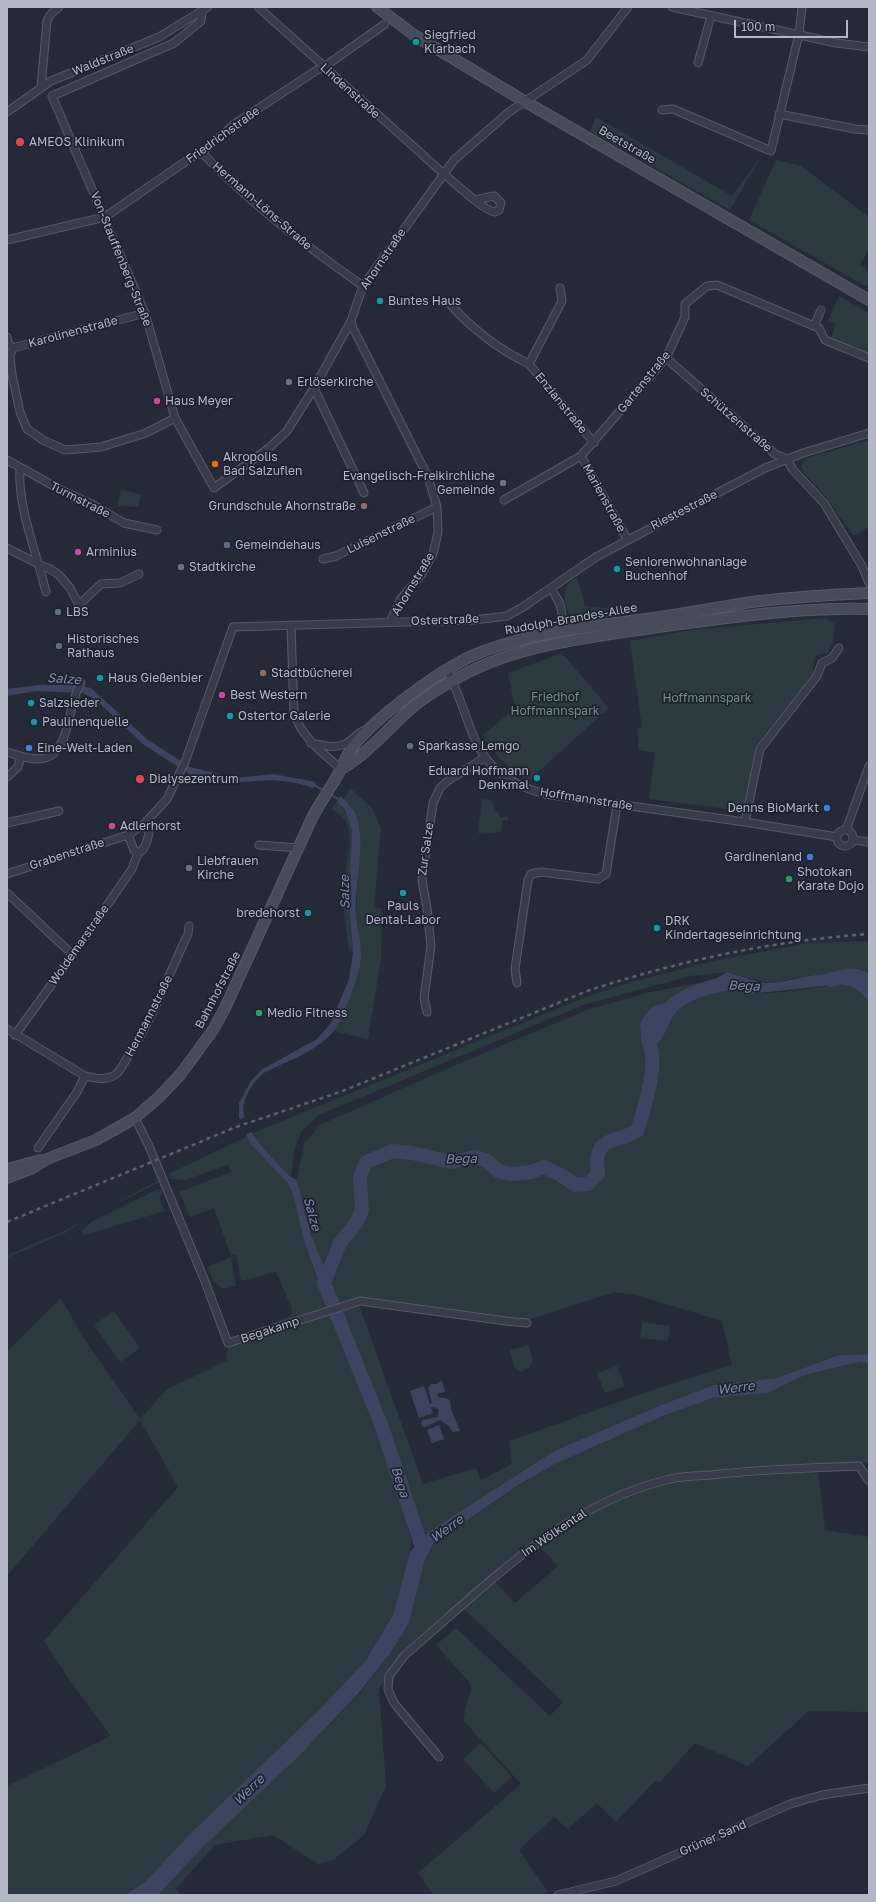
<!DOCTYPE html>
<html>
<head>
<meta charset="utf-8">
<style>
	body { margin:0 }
	#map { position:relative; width:876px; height:1902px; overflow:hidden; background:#252a39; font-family:"Golos Text",sans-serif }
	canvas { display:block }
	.frame { position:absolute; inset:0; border:8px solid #b4b7c5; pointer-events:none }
	.scale { position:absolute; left:734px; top:20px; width:114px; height:18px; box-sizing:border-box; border:2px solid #b4b7c5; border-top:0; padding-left:5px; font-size:12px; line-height:14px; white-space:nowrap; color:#b4b7c5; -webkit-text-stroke:3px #1e212f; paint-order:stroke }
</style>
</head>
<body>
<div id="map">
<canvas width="876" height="1902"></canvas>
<div class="frame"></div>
<div class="scale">100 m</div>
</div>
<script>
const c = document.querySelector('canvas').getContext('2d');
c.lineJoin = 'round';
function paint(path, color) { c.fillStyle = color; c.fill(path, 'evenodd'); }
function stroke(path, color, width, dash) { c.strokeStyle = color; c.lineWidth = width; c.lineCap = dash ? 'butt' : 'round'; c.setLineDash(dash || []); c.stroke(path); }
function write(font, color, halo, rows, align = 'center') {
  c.font = font + ' "Golos Text",sans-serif'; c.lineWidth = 3.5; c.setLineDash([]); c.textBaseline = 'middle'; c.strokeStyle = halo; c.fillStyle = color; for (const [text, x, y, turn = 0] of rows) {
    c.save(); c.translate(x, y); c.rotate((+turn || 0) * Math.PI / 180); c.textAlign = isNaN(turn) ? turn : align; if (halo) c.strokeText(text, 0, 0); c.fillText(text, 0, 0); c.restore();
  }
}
paint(new Path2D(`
	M596 117 732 196 764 152 730 210 590 131Z
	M776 160 801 166 869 217V249L860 265 869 270V288L749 220Z
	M839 296 869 313V356L830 340 836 324 828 321Z
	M869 440V527L854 536 826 497 803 471 801 466 807 458Z
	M121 489 141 495 138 507 117 506Z
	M577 577 585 606 642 612 586 621 573 619C567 614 563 597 566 589 567 583 573 580 577 577Z
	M825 618 835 624 833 643 827 654 823 653 816 656 813 662V674L756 746 743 811 649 799 655 753 639 750 637 727 642 728 630 641 691 630Z
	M562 653 609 708 528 781C508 768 494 755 483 735L517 707 514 703 508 673Z
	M350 788 372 808 381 828 374 907 382 909 381 959 368 1039 334 1031 354 986 360 944 356 915 360 832 357 817 351 806 343 798H345Z
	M482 799 491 800 495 810 502 818 507 816 509 820H503L501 832 480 834 478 832Z
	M337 802C364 828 348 869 349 903 349 919 352 936 353 952L349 951C347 932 343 912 343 892 343 871 357 838 344 819 341 815 336 812 332 809Z
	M869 941V989L863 983 826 973 771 983 752 979 727 972 690 976 583 1005 319 1115 302 1130 294 1151 291 1177 262 1149 253 1133 586 997 635 981 713 961 808 943Z
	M714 980C730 982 736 988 749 992 770 996 817 987 840 984 853 986 861 991 869 1002V1354L839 1355 777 1378 714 1385 661 1405 554 1451 427 1533 419 1529 387 1426 311 1235 297 1180 304 1144 320 1125 453 1066 589 1009 651 992ZM615 1292 636 1295 722 1321 732 1365 655 1389 509 1441 512 1464 481 1480 476 1468 423 1484 357 1299 525 1321Z
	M248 1136 250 1143 288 1184 293 1194 303 1237 320 1286 378 1430 411 1537 410 1552 393 1615 366 1660 322 1707 145 1882 125 1895H7V1786L111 1736 68 1678 44 1641 178 1487 140 1420 7 1576V1351L61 1298 83 1337 140 1419 166 1390 228 1360 226 1355 228 1351V1339L289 1317 292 1309 276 1272 241 1281 236 1254 231 1256 214 1208 190 1217 179 1192 231 1172 228 1165 185 1180 171 1179 168 1174Z
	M159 1180 158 1183 87 1218 65 1233 7 1258V1255L64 1231Z
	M158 1189 162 1190V1195L159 1196 165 1211 84 1235 81 1231 91 1222Z
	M231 1257 236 1286 223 1289 214 1282 207 1267Z
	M114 1311 140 1348 120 1362 94 1325Z
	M642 1322 670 1326 668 1341 640 1338Z
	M528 1345 533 1360 530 1367 521 1372 514 1367 510 1350Z
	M861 1362 869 1364V1463L821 1467H744L666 1476 600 1500 565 1521 531 1544 404 1654 379 1689 386 1786 364 1835 333 1860 318 1864 273 1835 215 1845 176 1889 180 1895H158L204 1846 299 1756 358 1695 389 1655 409 1623 425 1560 433 1544 518 1485 555 1464 663 1416 713 1398 768 1393 805 1375Z
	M617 1366 625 1386 605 1393 597 1373Z
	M818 1471 825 1530 869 1537V1712L809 1711 748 1766 695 1743 660 1782 655 1781 616 1822 597 1803 568 1829 554 1817 519 1850 548 1892 539 1895H434L418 1873 521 1784 463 1720 471 1688 469 1682 436 1645 456 1628 550 1716 563 1702 463 1608 494 1581 515 1603 558 1566 538 1545 590 1511 632 1493 668 1482 749 1474Z
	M481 1743 512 1777 494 1793 463 1759Z`), '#2b3a3e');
paint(new Path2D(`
	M38 685H76L91 688 148 740 190 767 236 778 273 774 316 782 313 788 297 783 273 780 241 782 213 781 191 775 144 745 96 700 83 693 36 691 7 696V689Z
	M340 796C347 801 354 809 357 817 366 844 354 887 356 916 358 932 363 949 360 965 357 980 343 1020 333 1032 319 1048 299 1057 280 1065 275 1068 268 1070 264 1073 256 1079 246 1093 244 1103 238 1127 276 1162 291 1177L297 1180 311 1235 326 1271 320 1286 303 1237 293 1194 288 1184 250 1143 239 1118V1103L251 1081 261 1070 317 1039 331 1023 349 979 353 952 349 904 352 831 345 810 337 802Z
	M727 972C741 976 757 984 772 983 808 980 837 960 869 989V1002C861 991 853 986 840 984L769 992 753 993 727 982 714 980Z
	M869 1354V1364L860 1362 805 1375 768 1393 713 1398 663 1416 555 1464 518 1485 433 1544 425 1560 409 1623 389 1655 357 1695 299 1756 204 1846 158 1895H125L145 1882 192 1832 322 1707 366 1660 393 1615 410 1552 427 1533 554 1451 661 1405 714 1385 777 1378 839 1355Z
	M442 1380 445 1392 439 1393 437 1395 439 1398H445L450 1400 451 1409 460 1431 452 1432 450 1427 440 1420 425 1427 422 1426 421 1423 423 1420 438 1417 439 1410 435 1407 431 1408 433 1413 419 1418 410 1391 424 1386 430 1404 432 1403 428 1388 431 1384H436Z
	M439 1425 444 1439 432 1443 427 1430Z`), '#3c4461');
paint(new Path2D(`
	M247 1116 254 1131 245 1135 238 1120Z`), '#252a39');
stroke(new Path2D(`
	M312 784 325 791
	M330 794 341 801`), '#3c4461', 2.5);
stroke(new Path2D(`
	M831 980C845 976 857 971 869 983
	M649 1043 647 1025C653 1016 656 1009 668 1011
	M422 1547 382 1427 324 1283 340 1243 357 1222 362 1210 360 1177 366 1162 393 1151 412 1153 451 1162 475 1157 486 1160 498 1171 511 1174 531 1172 544 1167 559 1174 576 1185 588 1184 598 1174C592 1137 612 1144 637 1131 644 1108 659 1066 649 1043 660 1032 661 1023 668 1011 679 994 719 982 739 983 743 984 747 986 751 987`), '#3c4461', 14);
const street = new Path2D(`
	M258 7 444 174C454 182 484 211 495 212L499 210 501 203 494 196 475 200
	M672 7 836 43 869 47
	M202 12 201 21 174 43 52 96 145 313 175 418 214 488 269 448 287 431 314 388 351 321
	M698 63 711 16
	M41 87 47 21 50 15 59 7
	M662 110 673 109 771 151 799 34 802 7
	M7 112 51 81 159 37 208 7
	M779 114 855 129 869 130
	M202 153C251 204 306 246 363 286
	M7 240 105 217 192 157 202 153 233 125 317 70 324 67 385 24
	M449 303C471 328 500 350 529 364L594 443
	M814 326 819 328 825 340 869 358
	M7 337 8 343 13 348
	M13 348 10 356 12 375 20 412 27 429 43 440 65 450 101 447 146 433 175 418
	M13 348 145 313
	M666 358 775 454 787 459 793 470 824 503 862 566 869 583
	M529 364 562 301 560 288
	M314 388 364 493
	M581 456 627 539
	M7 460 61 490 92 504 124 523 157 530
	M20 468C17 506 37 554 46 592
	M504 500 581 456 666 358 685 317V304L707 286 717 285 814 326 821 310
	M7 548 40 565 50 569 59 575 70 588 79 605 101 584 120 583 139 574
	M323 559 336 556 437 507
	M551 588 560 604 565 631
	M390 622 400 600 421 575 433 554 438 532 437 507 428 477 353 328 351 321 363 286 454 160 509 112 587 60 628 7
	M291 626 294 713C302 738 323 753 341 769
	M447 669C476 728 469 774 545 794L745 822 837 837
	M311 743C322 745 334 749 345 744 356 739 355 732 369 729
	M7 752C17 755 27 759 37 759 68 759 67 717 75 697 76 692 79 687 81 683
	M7 777 18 767 21 756
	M745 822 760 749 817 676 822 663 832 658 839 648
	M7 823 59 811
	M837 838a8 8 0 1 1 16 0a8 8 0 1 1-16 0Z
	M846 830 869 766
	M128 835 134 850 138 853
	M853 840 869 842
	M259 845 299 848
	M138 853C146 850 147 840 149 833L144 824
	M7 874 128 835 144 824 167 799 185 762 233 627 474 620 507 616 523 607 596 557 765 468 803 453 869 433
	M7 893 73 955
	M517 983 515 969 528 880 531 874 541 872 598 879 606 874 617 805
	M427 1012 424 998 431 946 427 908 422 880 433 803 440 788 449 780 484 758
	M7 1029 85 1076C96 1078 105 1081 115 1075 120 1072 124 1063 127 1058 153 1019 168 976 188 934L189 926
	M15 1035 73 955 132 869 138 853
	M135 1118 149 1146 204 1279 228 1343 360 1301 506 1321 527 1323
	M38 1148 77 1092 85 1076
	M439 1757 394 1703 388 1689 389 1676 405 1655C485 1587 561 1506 666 1480 680 1476 696 1476 711 1475 760 1469 810 1468 859 1466L869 1481
	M558 1895 616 1881 790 1804 822 1795 869 1788`);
const secondary = new Path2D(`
	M377 7 414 35 524 101 869 300
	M341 769C366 755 384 733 405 714 418 701 436 690 452 681 514 644 588 638 658 627 728 618 799 607 869 609
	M7 1169 41 1160
	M7 1178 31 1169 47 1159 96 1140 135 1118 159 1097 180 1075 213 1030 225 1008 312 818C321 801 332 786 341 769 344 764 345 759 348 754 368 721 447 664 484 651 539 630 601 626 660 617 688 613 716 608 745 603 786 597 827 595 869 593`);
stroke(street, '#565a68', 9);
stroke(secondary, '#565a68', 12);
stroke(street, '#383c4a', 7);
stroke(secondary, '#474b5c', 10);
stroke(new Path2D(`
	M7 1222 236 1127 340 1092 590 990C683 960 772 941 869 934`), '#5d6272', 2.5, [4, 4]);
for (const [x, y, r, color] of [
	[416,42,4,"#0f9aa8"],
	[20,142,5,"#e0444e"],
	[380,301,4,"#0f9aa8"],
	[289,382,4,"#6b7280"],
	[157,401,4,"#d1479c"],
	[215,464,4,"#e8710a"],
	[503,483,4,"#6b7280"],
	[364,506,4,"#8d6e63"],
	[227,545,4,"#5c6f8a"],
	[78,552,4,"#d1479c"],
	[181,567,4,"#6b7280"],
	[617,569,4,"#0f9aa8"],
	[58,612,4,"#5c6f8a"],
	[59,646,4,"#5c6f8a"],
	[263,673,4,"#8d6e63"],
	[100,678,4,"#0f9aa8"],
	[222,695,4,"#d1479c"],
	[31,703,4,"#0f9aa8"],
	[230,716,4,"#0f9aa8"],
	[34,722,4,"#0f9aa8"],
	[410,746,4,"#5c6f8a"],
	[29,748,4,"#3f7fe0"],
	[537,778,4,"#0f9aa8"],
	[140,779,5,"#e0444e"],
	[827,808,4,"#3f7fe0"],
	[112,826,4,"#d1479c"],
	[810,857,4,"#3f7fe0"],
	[189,868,4,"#6b7280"],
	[789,879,4,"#2e9e5b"],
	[403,893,4,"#0f9aa8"],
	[308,913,4,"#0f9aa8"],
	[657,928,4,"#0f9aa8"],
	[259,1013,4,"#2e9e5b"]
]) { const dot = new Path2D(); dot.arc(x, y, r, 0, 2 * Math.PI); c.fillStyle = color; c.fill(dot); stroke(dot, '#1e212f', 1.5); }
write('12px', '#b4b7c5', '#1e212f', [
	["Siegfried",424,35],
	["Klarbach",424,49],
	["AMEOS Klinikum",29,142],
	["Buntes Haus",388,301],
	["Erlöserkirche",297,382],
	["Haus Meyer",165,401],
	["Akropolis",223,457],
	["Bad Salzuflen",223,471],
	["Evangelisch-Freikirchliche",495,476,"right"],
	["Gemeinde",495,490,"right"],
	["Grundschule Ahornstraße",356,506,"right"],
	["Gemeindehaus",235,545],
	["Arminius",86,552],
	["Seniorenwohnanlage",625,562],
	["Buchenhof",625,576],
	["Stadtkirche",189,567],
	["LBS",66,612],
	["Historisches",67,639],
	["Rathaus",67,653],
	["Stadtbücherei",271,673],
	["Haus Gießenbier",108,678],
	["Best Western",230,695],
	["Salzsieder",39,703],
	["Ostertor Galerie",238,716],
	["Paulinenquelle",42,722],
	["Sparkasse Lemgo",418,746],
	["Eine-Welt-Laden",37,748],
	["Eduard Hoffmann",529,771,"right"],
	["Denkmal",529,785,"right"],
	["Dialysezentrum",149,779],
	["Denns BioMarkt",819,808,"right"],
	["Adlerhorst",120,826],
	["Gardinenland",802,857,"right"],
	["Liebfrauen",197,861],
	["Kirche",197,875],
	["Shotokan",797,872],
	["Karate Dojo",797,886],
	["Pauls",403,906,"center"],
	["Dental-Labor",403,920,"center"],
	["bredehorst",300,913,"right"],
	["DRK",665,921],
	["Kindertageseinrichtung",665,935],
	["Medio Fitness",267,1013]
], 'left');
write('12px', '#b4b7c5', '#1e212f', [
	["Waldstraße",103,60,-22],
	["Lindenstraße",350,91,42],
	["Friedrichstraße",223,135,-36],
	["Beetstraße",627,145,30],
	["Hermann-Löns-Straße",262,206,41],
	["Von-Stauffenberg-Straße",121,259,68],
	["Ahornstraße",383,259,-56],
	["Karolinenstraße",73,332,-15],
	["Gartenstraße",644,382,-51],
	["Enzianstraße",561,403,51],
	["Schützenstraße",736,420,41],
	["Marienstraße",604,498,61],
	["Turmstraße",80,500,27],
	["Riestestraße",684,510,-27],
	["Luisenstraße",381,534,-26],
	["Ahornstraße",413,584,-59],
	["Rudolph-Brandes-Allee",571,619,-10],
	["Osterstraße",445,620,-2],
	["Hoffmannstraße",586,799,9],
	["Zur Salze",426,849,-82],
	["Grabenstraße",67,854,-18],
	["Woldemarstraße",79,945,-55],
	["Bahnhofstraße",218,990,-63],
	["Hermannstraße",149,1016,-63],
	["Begakamp",270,1330,-18],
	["Im Wölkental",554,1533,-34],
	["Grüner Sand",713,1838,-24]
]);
write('12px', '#6d947e', '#1e212f', [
	["Friedhof",555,697],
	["Hoffmannspark",555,711],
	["Hoffmannspark",707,698]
]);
write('italic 13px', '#7e89aa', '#1e212f', [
	["Salze",64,679,4],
	["Salze",345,892,-91],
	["Bega",744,986,2],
	["Bega",461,1159,-1],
	["Salze",312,1214,75],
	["Werre",736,1388,-7],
	["Bega",400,1482,72],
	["Werre",447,1529,-36],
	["Werre",249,1790,-44]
]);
</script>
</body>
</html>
